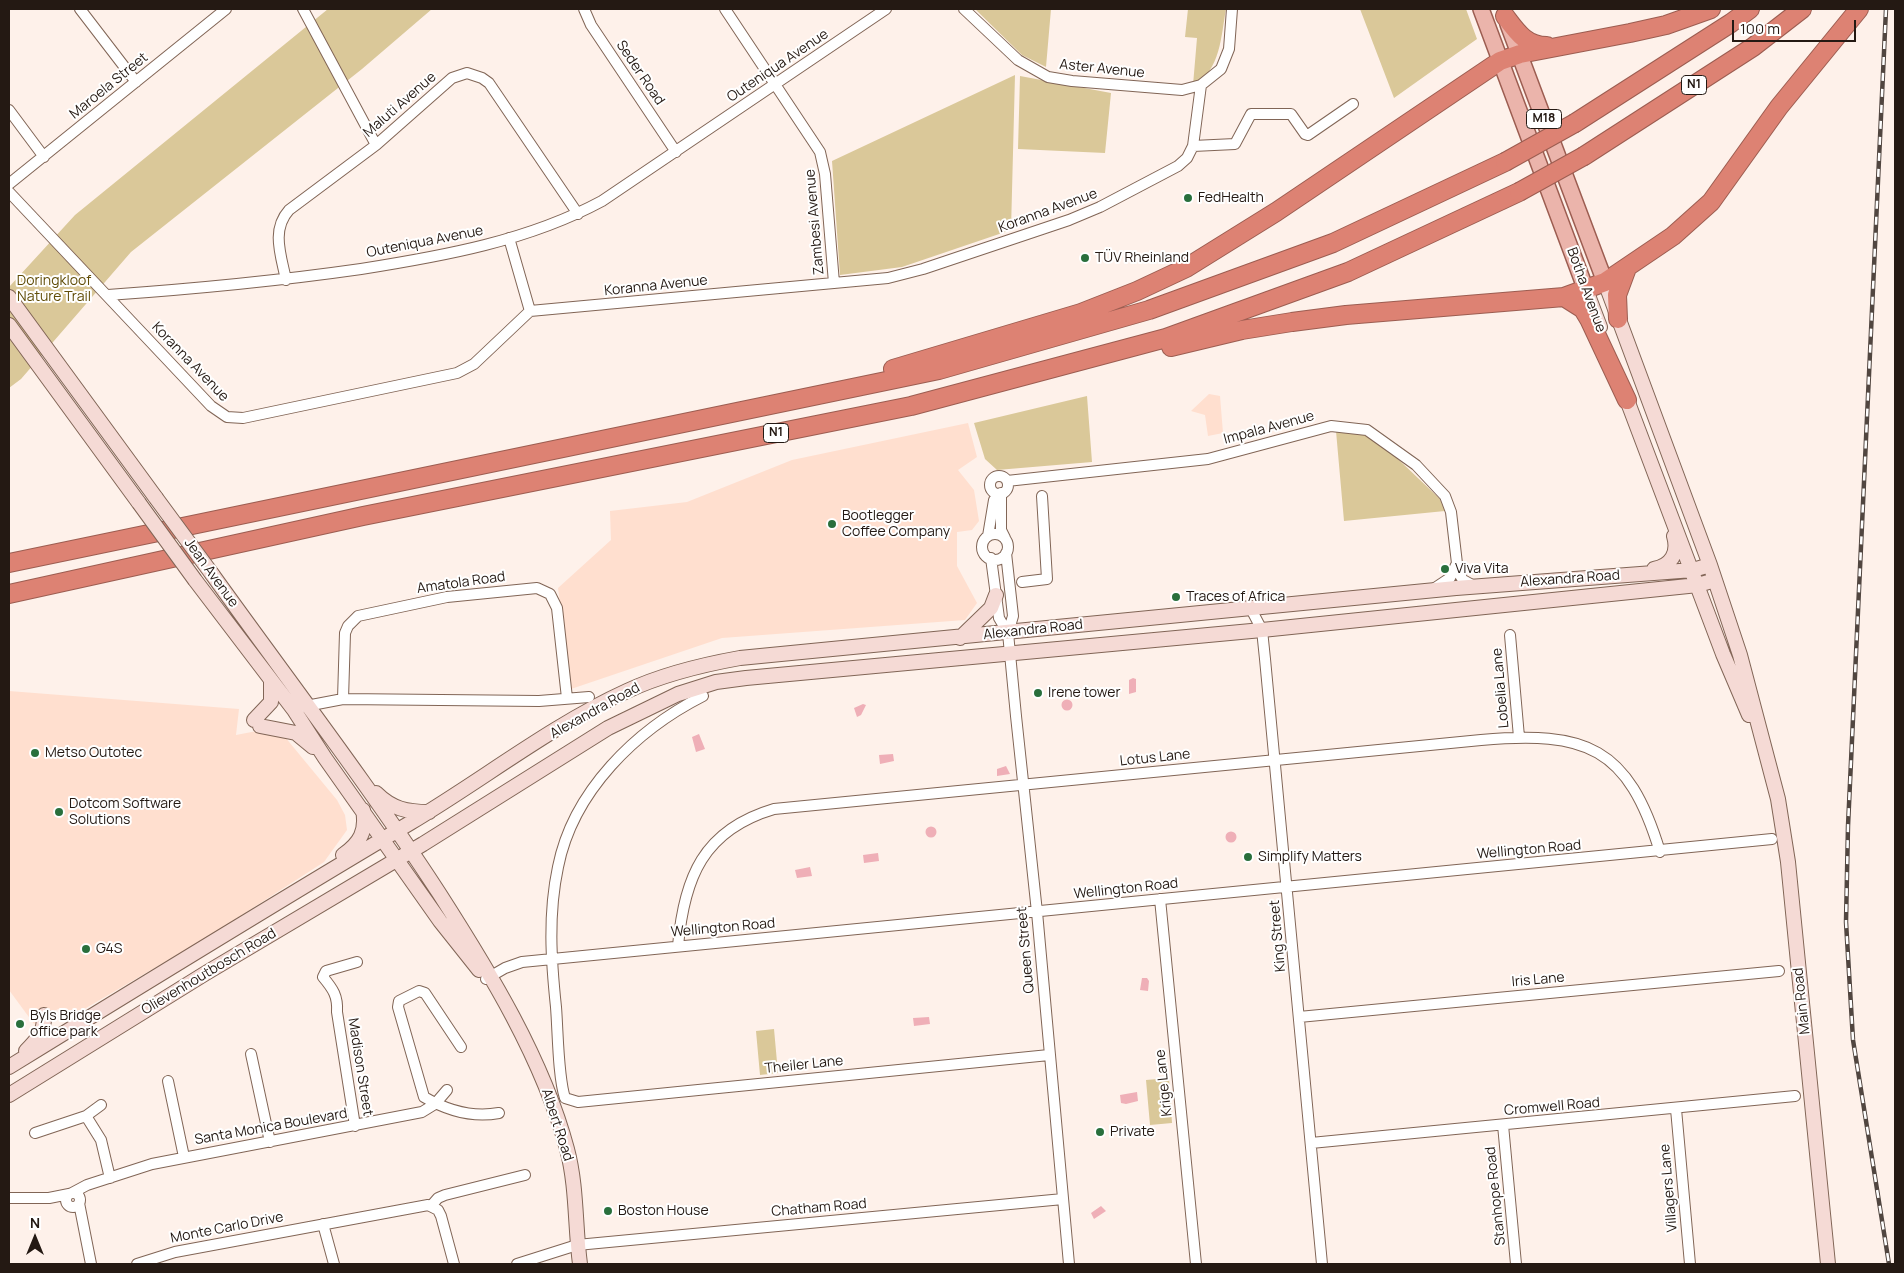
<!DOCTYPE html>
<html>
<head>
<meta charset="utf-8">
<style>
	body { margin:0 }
	#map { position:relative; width:1904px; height:1273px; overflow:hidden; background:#fef1ea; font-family:Manrope,sans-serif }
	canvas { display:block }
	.frame { position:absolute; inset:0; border:10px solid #241913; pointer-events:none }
	.north { position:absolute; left:10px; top:1213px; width:50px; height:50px; -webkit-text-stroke:4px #fff; paint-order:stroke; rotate:0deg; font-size:14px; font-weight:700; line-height:20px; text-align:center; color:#241913 }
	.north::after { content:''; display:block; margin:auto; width:18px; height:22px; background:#241913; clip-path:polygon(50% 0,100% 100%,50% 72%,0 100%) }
	.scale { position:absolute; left:1732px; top:20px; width:124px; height:22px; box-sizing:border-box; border:2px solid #241913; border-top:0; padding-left:6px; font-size:15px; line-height:18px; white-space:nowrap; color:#241913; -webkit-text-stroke:4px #fff; paint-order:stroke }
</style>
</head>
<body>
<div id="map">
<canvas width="1904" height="1273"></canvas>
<div class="frame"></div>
<div class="north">N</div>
<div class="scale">100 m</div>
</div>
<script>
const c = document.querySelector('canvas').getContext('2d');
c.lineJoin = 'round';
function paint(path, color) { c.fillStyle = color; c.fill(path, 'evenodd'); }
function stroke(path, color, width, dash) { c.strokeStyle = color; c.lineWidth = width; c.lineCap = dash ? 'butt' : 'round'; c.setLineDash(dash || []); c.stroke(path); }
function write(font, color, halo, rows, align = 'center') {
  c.font = font + ' Manrope,sans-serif'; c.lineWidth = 4; c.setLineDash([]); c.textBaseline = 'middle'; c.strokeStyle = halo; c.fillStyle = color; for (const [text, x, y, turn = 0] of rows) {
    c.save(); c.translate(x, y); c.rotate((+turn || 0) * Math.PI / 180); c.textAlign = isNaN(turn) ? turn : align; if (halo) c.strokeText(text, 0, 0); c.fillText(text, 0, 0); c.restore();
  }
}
paint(new Path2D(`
	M1209 394 1220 396 1223 433 1208 436 1205 415 1191 411Z
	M968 423 977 457 958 470 974 490 979 521 972 530 957 532V566L977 603 965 620 722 638 571 689 558 588 611 540 610 511 687 502 792 460Z
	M9 691 239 709 236 735 262 730 285 737 337 800 345 815 347 830 324 862 211 935 69 1018 58 1009 34 1024 9 990Z`), '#ffdfcf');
paint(new Path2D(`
	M328 9H432L362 69 131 252 21 379 9 388V287L75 215Z
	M975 9H1051L1046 67 1022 55Z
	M1188 9H1226C1221 35 1221 71 1193 85L1197 38 1185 37Z
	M1360 9H1466L1477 39 1394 98Z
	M1015 75 1011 230 902 267 840 275 832 161Z
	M1020 76 1111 93 1105 153 1018 149Z
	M1087 396 1092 462 997 470 985 459 974 423Z
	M1336 431 1366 433 1378 440 1440 499 1445 511 1344 521Z
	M774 1029 778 1073 760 1075 756 1031Z
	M1169 1078 1172 1123 1150 1125 1146 1080Z`), '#dac899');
paint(new Path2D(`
	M1133 678 1136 679V692L1129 694V680Z
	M1061.5 705a5.5 5.5 0 1 1 11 0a5.5 5.5 0 1 1-11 0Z
	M863 704 866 705 861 715 857 717 854 708Z
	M699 734 705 749 696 752 692 737Z
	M893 754 894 761 880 764 879 755Z
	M1006 766 1010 774 997 776V769Z
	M925.5 832a5.5 5.5 0 1 1 11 0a5.5 5.5 0 1 1-11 0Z
	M1225.5 837a5.5 5.5 0 1 1 11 0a5.5 5.5 0 1 1-11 0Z
	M878 853 879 861 864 863 863 855Z
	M810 867 812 876 797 878 795 870Z
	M1142 978H1147L1149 981 1148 991 1140 990Z
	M929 1017 930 1024 914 1026 913 1018Z
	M1137 1092 1138 1101 1126 1104 1121 1103 1120 1095Z
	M1101 1206 1106 1211 1094 1219 1091 1213Z`), '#efafb7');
const street = new Path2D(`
	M80 9 136 82
	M303 9 376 145
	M584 9 591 25 676 152
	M725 9 820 152 825 174 834 283
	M964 9 1018 60 1048 77 1072 81 1182 90 1201 85 1221 69 1229 49 1232 9
	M9 110 44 157
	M1193 146 1235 144 1251 114H1291L1305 134 1308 135 1353 104
	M9 184 226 9
	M9 192 211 406 227 417 243 418 457 373 474 364 530 311 888 278 923 269 1069 220 1100 207 1178 166 1187 158 1193 146 1201 85
	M509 238 530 311
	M286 280C281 255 271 230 289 210L376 145 452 78 467 73 482 78 489 83 578 214
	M108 295C193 289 277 281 361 269 443 256 528 241 602 201L886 9
	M990 485a9 9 0 1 1 18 0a9 9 0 1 1-18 0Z
	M1007 481 1208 459 1331 426 1367 430 1416 465 1445 496 1451 512 1458 572 1463 580 1474 586
	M1001 493V530L1005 538
	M982 547a13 13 0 1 1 26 0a13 13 0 1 1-26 0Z
	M988 536 994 500
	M1006 553 1013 616 1008 633 1016 716 1037 912 1069 1264
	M991 558 999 618 1008 633
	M1022 582 1047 579 1042 496
	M1435 588 1450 578 1456 565
	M1251 609 1262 630 1265 659 1322 1264
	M1510 635 1519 737
	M703 696C636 730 573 791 558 867 548 914 551 960 556 1007 558 1032 558 1077 565 1098L578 1102 1049 1055
	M343 699 345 633 348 626 358 616 447 597 537 588 550 594 557 608 567 698
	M301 707 343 699 539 701 589 697
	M1160 899 1196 1264
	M678 946C684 878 703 830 774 809L1481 740C1586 731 1628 746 1660 852
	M486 979 505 968 522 962 1772 839
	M1299 1017 1779 971
	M461 1047 425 993 419 991 399 1001 398 1007 424 1097C448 1111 472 1118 499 1113
	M251 1054 270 1142
	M168 1081 184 1157
	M1676 1109 1690 1264
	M86 1116 101 1140 110 1178
	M1503 1125 1516 1264
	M355 1126 337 1012C338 996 333 989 323 977L326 971 357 962
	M35 1133 86 1116 101 1105
	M1311 1143 1795 1096
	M72 1193 87 1185 152 1164 422 1112 435 1104 447 1090
	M66 1200a7 7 0 1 1 14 0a7 7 0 1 1-14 0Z
	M9 1198H49L69 1194
	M79 1203 91 1264
	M431 1206 438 1198 445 1195 525 1175
	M323 1224 334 1264
	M137 1264 175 1252 428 1205 438 1210 441 1216 454 1264
	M517 1264 577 1245 1063 1199`);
const secondary = new Path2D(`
	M1605 282 1710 565 1740 655 1778 799 1788 862 1828 1264
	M1586 290 1600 327
	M9 297 156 498
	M9 325 139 503
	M1624 392 1723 654 1749 715
	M1654 569C1671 566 1679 553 1674 536
	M212 574C288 680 368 784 439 893 489 971 543 1059 567 1149 577 1186 575 1227 580 1264
	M195 580 294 710 325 758 440 921 479 970
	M960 638 991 608 996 595
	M254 720 271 702V680
	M260 726 296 733 313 747
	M376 793C392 809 407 812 429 812
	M343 855C360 843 367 831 363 810
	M26 1051C37 1040 45 1031 44 1015
	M9 1067C142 985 275 903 410 823 481 781 552 725 627 691 663 674 701 665 740 658L1456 588 1693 570 1710 565
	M9 1095 206 973 423 844 608 728 678 694 716 682 746 678 1262 630 1698 585 1715 580`);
const primary = new Path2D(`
	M1481 9 1586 290
	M1508 24 1605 282`);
const highway = new Path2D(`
	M1505 16C1517 32 1526 46 1547 46
	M1575 123 1731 23 1750 9
	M1584 156 1753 47 1802 9
	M1564 297 1583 309 1589 319 1627 400
	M1618 319 1617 295 1627 268
	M1171 347 1242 330 1292 322 1346 315 1564 297 1605 282 1673 236 1711 202 1779 107 1859 9
	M893 369 1081 313 1137 291 1186 268 1276 212 1500 61 1520 54 1630 33 1666 25 1711 9
	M9 563 939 370 1149 310 1333 243 1505 162
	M9 594 363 516 911 406 1166 338 1348 272 1519 192`);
stroke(street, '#816556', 12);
stroke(secondary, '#816556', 16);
stroke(primary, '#9c5d51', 18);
stroke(highway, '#9c5d51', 20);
stroke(street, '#fff', 10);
stroke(secondary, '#f5dad5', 14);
stroke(primary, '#ebb4ab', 15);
stroke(highway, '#dd8273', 18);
const rail = new Path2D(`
	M1886 9 1848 826 1846 922 1853 1040 1889 1264`);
stroke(rail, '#514640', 4.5);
stroke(rail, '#fff', 2.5, [8]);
const secondaryBridge = new Path2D(`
	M156 498 212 574
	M139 503 195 580`);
const highwayBridge = new Path2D(`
	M1505 162 1575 123
	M1519 192 1584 156`);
stroke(secondaryBridge, '#816556', 16, []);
stroke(highwayBridge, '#9c5d51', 20, []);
stroke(secondaryBridge, '#f5dad5', 14);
stroke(highwayBridge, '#dd8273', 18);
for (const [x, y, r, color] of [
	[1188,198,5,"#296f3c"],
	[1085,258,5,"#296f3c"],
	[832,524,5,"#296f3c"],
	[1445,569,5,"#296f3c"],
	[1176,597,5,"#296f3c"],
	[1038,693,5,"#296f3c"],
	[35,753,5,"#296f3c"],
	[59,812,5,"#296f3c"],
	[1248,857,5,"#296f3c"],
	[86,949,5,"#296f3c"],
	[20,1024,5,"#296f3c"],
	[1100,1132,5,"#296f3c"],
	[608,1211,5,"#296f3c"]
]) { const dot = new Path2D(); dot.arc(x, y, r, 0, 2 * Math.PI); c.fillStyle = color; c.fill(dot); stroke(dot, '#fff', 2); }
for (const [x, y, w] of [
	[1694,85,25],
	[1544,119,35],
	[776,433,25]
]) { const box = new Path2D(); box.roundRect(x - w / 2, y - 9.5, w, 19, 4); c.fillStyle = '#fff'; c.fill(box); stroke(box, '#241913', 1); }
write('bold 12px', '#241913', null, [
	["N1",1694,85],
	["M18",1544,119],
	["N1",776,433]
]);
write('14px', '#241913', '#fff', [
	["Outeniqua Avenue",778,66,-34],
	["Aster Avenue",1102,69,6],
	["Seder Road",640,73,56],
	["Maroela Street",109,86,-39],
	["Maluti Avenue",400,105,-41],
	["Koranna Avenue",1048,211,-20],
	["Zambesi Avenue",815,222,-95],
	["Outeniqua Avenue",425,242,-11],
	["Koranna Avenue",656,286,-6],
	["Botha Avenue",1586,290,70],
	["Koranna Avenue",190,362,46],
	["Impala Avenue",1269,428,-15],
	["Jean Avenue",211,573,54],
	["Alexandra Road",1570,579,-4],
	["Amatola Road",461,583,-8],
	["Alexandra Road",1033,630,-6],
	["Lobelia Lane",1501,688,-95],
	["Alexandra Road",595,711,-29],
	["Lotus Lane",1155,758,-6],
	["Wellington Road",1529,850,-5],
	["Wellington Road",1126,889,-6],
	["Wellington Road",723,928,-5],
	["King Street",1278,936,-95],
	["Queen Street",1026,950,-95],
	["Olievenhoutbosch Road",209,972,-31],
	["Iris Lane",1538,980,-5],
	["Main Road",1802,1001,-96],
	["Theiler Lane",804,1065,-6],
	["Madison Street",360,1067,81],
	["Krige Lane",1164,1083,-96],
	["Cromwell Road",1552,1107,-5],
	["Albert Road",557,1125,72],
	["Santa Monica Boulevard",271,1127,-10],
	["Villagers Lane",1669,1188,-95],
	["Stanhope Road",1496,1196,-96],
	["Chatham Road",819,1208,-5],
	["Monte Carlo Drive",227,1228,-11]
]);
write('14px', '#241913', '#fff', [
	["FedHealth",1198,198],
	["TÜV Rheinland",1095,258],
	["Bootlegger",842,516],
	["Coffee Company",842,532],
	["Viva Vita",1455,569],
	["Traces of Africa",1186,597],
	["Irene tower",1048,693],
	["Metso Outotec",45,753],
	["Dotcom Software",69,804],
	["Solutions",69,820],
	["Simplify Matters",1258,857],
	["G4S",96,949],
	["Byls Bridge",30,1016],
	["office park",30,1032],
	["Private",1110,1132],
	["Boston House",618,1211]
], 'left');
write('14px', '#614d08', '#fff', [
	["Doringkloof",54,281],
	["Nature Trail",54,297]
]);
</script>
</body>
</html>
